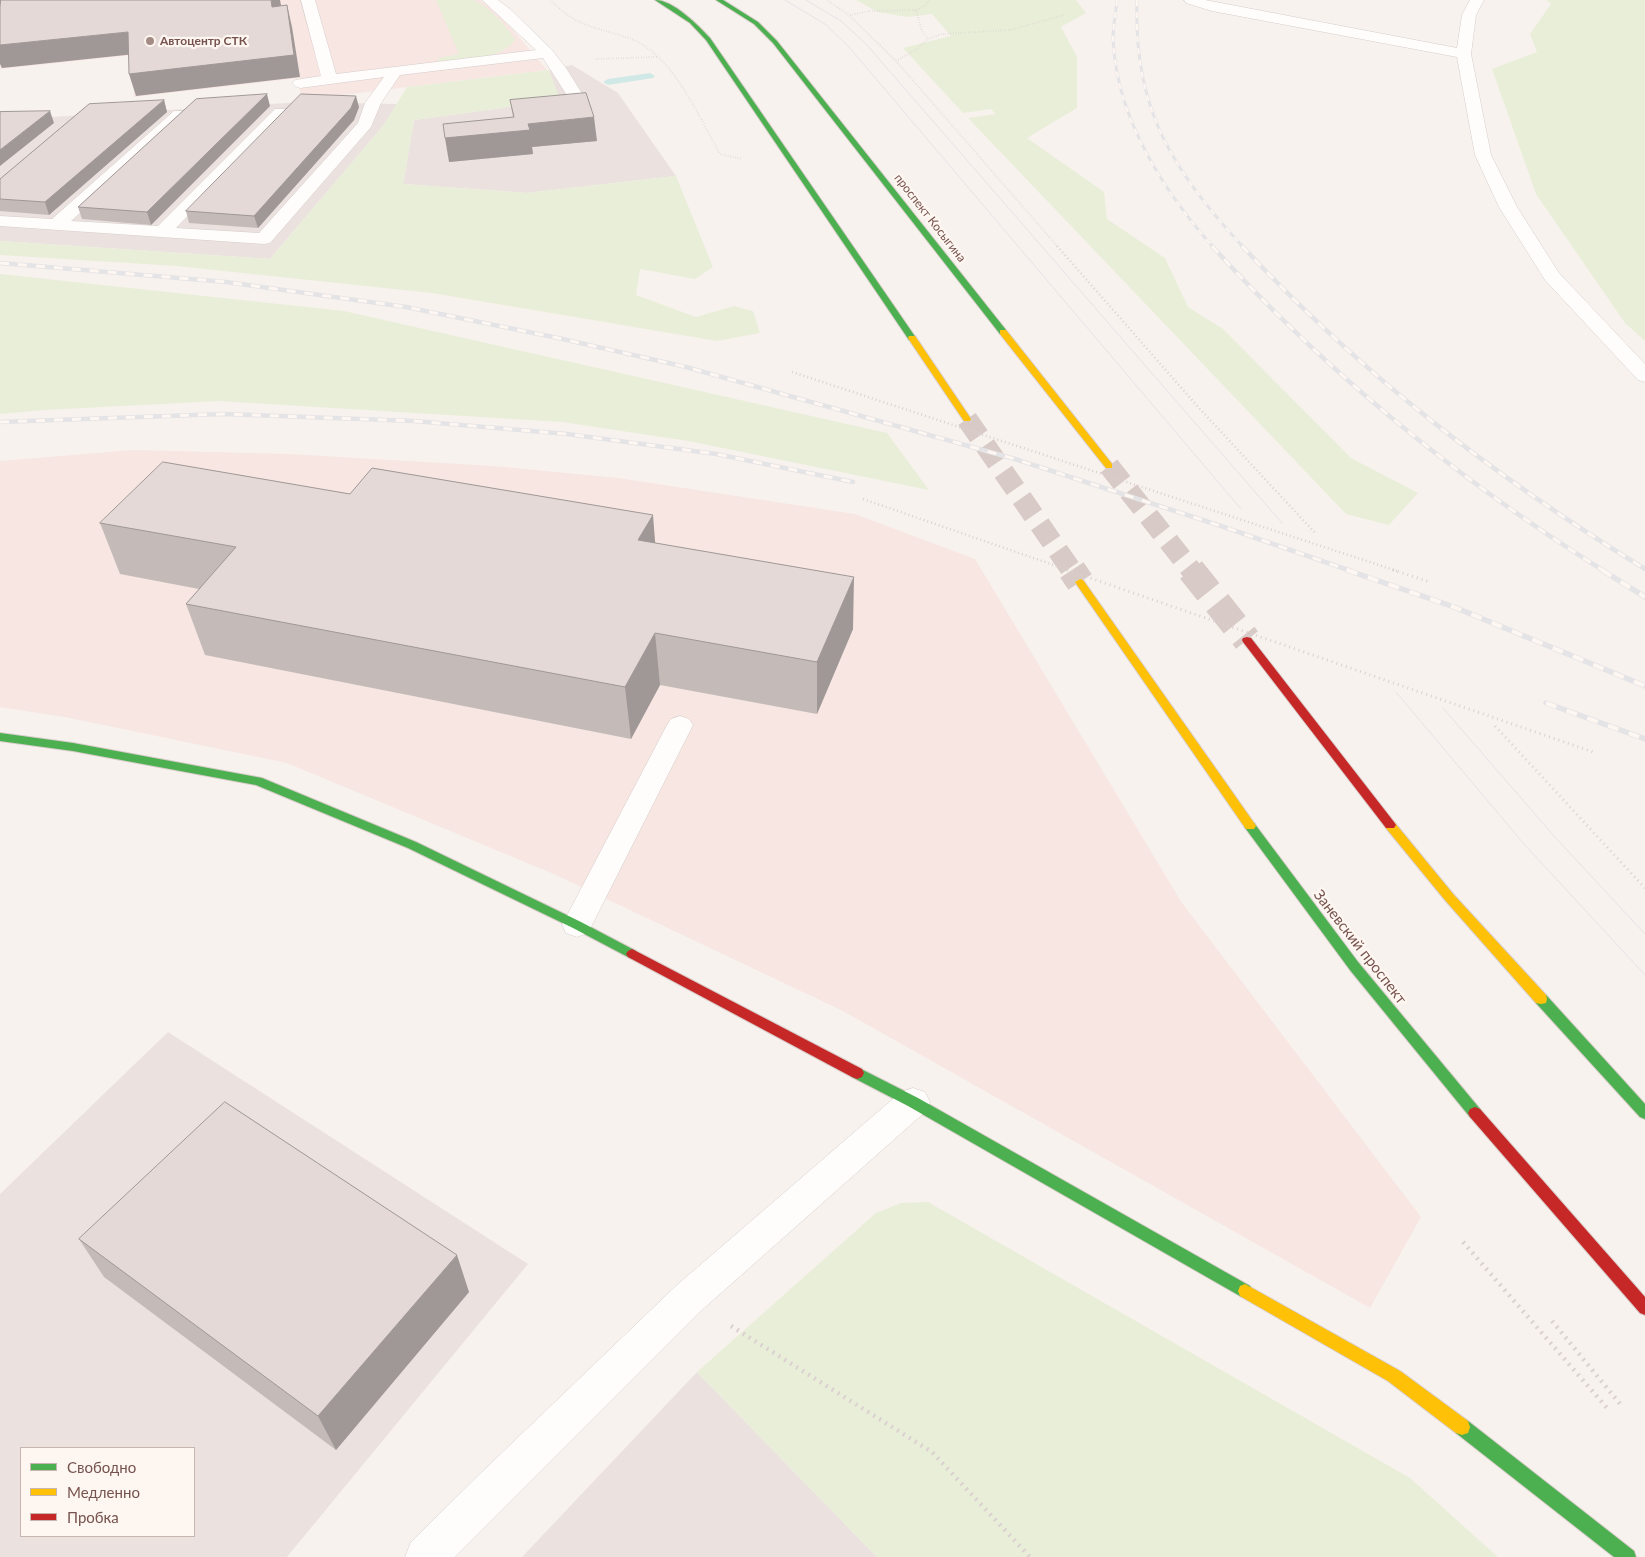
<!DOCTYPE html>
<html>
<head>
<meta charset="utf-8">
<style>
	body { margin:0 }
	#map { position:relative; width:1645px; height:1557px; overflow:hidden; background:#f8f2ee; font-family:Lato,sans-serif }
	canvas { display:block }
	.legend { position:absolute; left:20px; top:1447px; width:175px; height:90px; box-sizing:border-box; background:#fef6f1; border:1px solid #c8b5b0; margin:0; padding:6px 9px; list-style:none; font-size:15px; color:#76534e }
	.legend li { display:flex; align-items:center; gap:10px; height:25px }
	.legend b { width:25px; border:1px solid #c8b5b0 }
</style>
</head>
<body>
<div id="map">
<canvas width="1645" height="1557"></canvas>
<ul class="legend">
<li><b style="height:6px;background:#4caf50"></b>Свободно</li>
<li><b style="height:6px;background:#ffc107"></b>Медленно</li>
<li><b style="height:6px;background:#c62828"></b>Пробка</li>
</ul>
</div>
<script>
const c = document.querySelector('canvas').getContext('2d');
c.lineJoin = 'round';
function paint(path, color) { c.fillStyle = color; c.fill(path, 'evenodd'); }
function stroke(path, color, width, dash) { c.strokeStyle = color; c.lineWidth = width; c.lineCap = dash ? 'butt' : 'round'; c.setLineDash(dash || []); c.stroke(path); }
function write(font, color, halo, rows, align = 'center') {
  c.font = font + ' Lato,sans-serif'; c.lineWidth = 4.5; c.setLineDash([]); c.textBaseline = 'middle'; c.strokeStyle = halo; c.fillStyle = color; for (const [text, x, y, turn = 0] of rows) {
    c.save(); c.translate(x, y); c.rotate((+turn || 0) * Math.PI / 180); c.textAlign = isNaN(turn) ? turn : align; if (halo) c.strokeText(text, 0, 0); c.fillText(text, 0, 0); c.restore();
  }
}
paint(new Path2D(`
	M0 0H480L495 9 547 70 301 100 299 78 134 97V55L0 69 9 19 0 20Z
	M134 450 289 454 493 466 618 478 855 514 975 559 1182 903 1421 1217 1370 1308 843 1011 556 875 287 763 65 717 0 707V461Z`), '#f7e6e2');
paint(new Path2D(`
	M572 65 618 93 676 176 527 193 403 184 414 120 559 100 549 70Z
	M303 102 397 104 383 126 270 259 0 241V120Z
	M168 1032 528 1264 287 1557H0V1194ZM21 1448H194V1536H21Z
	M697 1372 877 1557H522Z`), '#ebe2df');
paint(new Path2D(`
	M436 0C447 0 462 0 472 0 486 3 509 28 515 40 499 61 464 59 440 62L438 58 459 54Z
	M856 0H1076L1086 13 1061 27 1077 57V108L1027 138 1104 192 1107 219 1165 258 1188 307 1223 329 1351 458 1418 493 1389 525 1346 514 968 118 996 114 991 109 963 113 903 48 951 36 932 14 907 17 878 12Z
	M1546 0H1645V341L1625 323 1536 194 1492 69 1537 52 1530 34 1551 4Z
	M549 70 560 100 414 120 403 184 527 193 676 176 713 267 695 279 640 269 636 295 696 317 734 306 753 311 760 333 717 341 432 293 176 266 0 255V241L270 259 383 126 407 87Z
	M0 274 344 311 887 433 929 490 688 441 562 422 219 401 45 410 0 414Z
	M928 1202 1410 1478 1498 1557H877L697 1372 876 1213 901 1203Z`), '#e9eed9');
paint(new Path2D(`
	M650 73 655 76 653 78 608 85 603 82 608 79Z`), '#d0e9e6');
stroke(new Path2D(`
	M967 419 1072 571
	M1109 466 1192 571`), '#d8cac6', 21, [21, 11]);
stroke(new Path2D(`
	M1072 570 1080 582
	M1191 570 1247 640`), '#d8cac6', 28, [28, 14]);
const lane = new Path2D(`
	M301 0H315L336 74 536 50 482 0H498L510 9 552 50 566 68 593 111 591 114H579L543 58 400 75 381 103 371 127 270 243 264 244 0 226V216L52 219 174 111H186L188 114 186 117 71 221 158 226 275 109H287L289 112 287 115 176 228 259 233 358 123 365 103 384 77 300 88 295 86 292 83 295 80 321 76Z
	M1184 0H1205L1457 48 1462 15 1470 0H1484L1476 15 1471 54 1491 155 1517 207 1559 273 1645 364V382L1638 380 1545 280 1499 207 1475 155 1457 57 1212 11 1186 3Z
	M680 716 689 719 693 725 592 925 588 933 577 937 566 933 562 925 667 725 671 719Z
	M913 1088 925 1092 930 1102 925 1112 703 1309 455 1557H405L411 1542 482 1472 677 1285 901 1092Z`);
const fast = new Path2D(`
	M655 0C673 0 698 25 710 38L916 338 915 340H909L706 40 690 23Z
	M716 0H723L758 22 777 41 1006 330V334H1000L773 43 754 24Z
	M0 733 73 743 262 778 416 842 581 922 636 951 638 954 636 957 632 959 628 957 573 928 408 848 256 785 73 751 0 741Z
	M1250 822 1254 823 1358 962 1480 1109 1482 1113 1480 1117 1475 1119 1470 1117 1350 970 1246 829 1244 826 1246 823Z
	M1541 994 1546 995 1645 1104V1119L1640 1117 1536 1003 1535 999 1536 995Z
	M857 1067 918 1098 1250 1286 1252 1291 1250 1296 1245 1298 1240 1296 908 1106 852 1077 850 1073 852 1069Z
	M1462 1419 1468 1421 1634 1551 1636 1557H1614L1456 1433 1454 1427 1456 1421Z`);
const slow = new Path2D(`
	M1000 330H1006L1112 464V468H1106L1000 334Z
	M909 336H915L971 419 970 421H964L908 338Z
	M1080 579 1083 580 1254 823 1256 826 1254 829H1246L1075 582Z
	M1390 821 1394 822 1453 894 1546 995 1547 999 1546 1003 1541 1004 1536 1003 1445 900 1386 828 1384 825 1386 822Z
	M1245 1284 1400 1371 1468 1421 1470 1427 1468 1433 1462 1435 1456 1433 1388 1381 1240 1296 1238 1291 1240 1286Z`);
const jam = new Path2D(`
	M1247 637 1251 638 1394 822 1396 825 1394 828H1386L1243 642 1242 640 1243 638Z
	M632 949 862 1069 864 1073 862 1077 857 1079 852 1077 628 957 626 954 628 951Z
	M1475 1107 1480 1109 1645 1297V1315L1640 1313 1470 1117 1468 1113 1470 1109Z`);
stroke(lane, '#d6cdca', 1);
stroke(fast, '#d8cdca', 2);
stroke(slow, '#d8cdca', 2);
stroke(jam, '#d8cdca', 2);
stroke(new Path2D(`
	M550 0C558 7 565 14 574 19 593 30 616 32 636 41 675 60 699 117 720 154L742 159
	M827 0 849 15 896 61 1058 247
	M916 10 922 31 928 39
	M850 15 870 11 916 10 926 5 929 0
	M596 59 657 57
	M896 61 917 49 928 39 942 34 1010 30 1064 15`), '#dad1d0', 2, [0.5, 2]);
stroke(new Path2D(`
	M1057 246 1199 408 1316 534`), '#dad1d0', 2.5, [1, 3]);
stroke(new Path2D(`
	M1495 726 1645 888`), '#dad1d0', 3, [1, 4]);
stroke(new Path2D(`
	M1463 1242 1607 1408
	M1552 1321 1621 1405
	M731 1326 932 1452 1030 1557`), '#dad1d0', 4.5, [2, 5]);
paint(lane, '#fefdfc');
paint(fast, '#4caf50');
paint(slow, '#ffc107');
paint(jam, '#c62828');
stroke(new Path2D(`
	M785 0 825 24 849 47 1241 509
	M806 0 841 21 866 44 1282 523
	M1396 692 1524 844 1645 975
	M1443 708 1554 836 1645 934`), '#e4e3e6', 1);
const railFar2 = new Path2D(`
	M1117 0C1116 13 1113 25 1113 38 1116 118 1162 189 1213 247
	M1137 0C1133 109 1172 169 1243 247`);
const railFar1 = new Path2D(`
	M1212 246C1326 372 1460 481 1604 571
	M1242 246C1362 375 1495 477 1645 569
	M0 263 226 282 406 307 558 338 686 367 1015 459 1224 527 1351 571
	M0 422 224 414 414 421 567 434 716 454 853 482`);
const rail = new Path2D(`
	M1347 570 1454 607 1645 686
	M1602 570 1645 597
	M1546 703 1645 739`);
stroke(railFar2, '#e4e3e6', 3);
stroke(railFar1, '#e4e3e6', 4.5);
stroke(rail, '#e4e3e6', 5.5);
stroke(railFar2, '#fef6f1', 2, [6]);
stroke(railFar1, '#fef6f1', 3, [9]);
stroke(rail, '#fef6f1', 4, [11]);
stroke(new Path2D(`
	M792 372 1397 571
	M863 499 1071 571`), '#dad1d0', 2.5, [1, 3]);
stroke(new Path2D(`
	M1067 570 1593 752
	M1393 570 1430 582`), '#dad1d0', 3, [1, 4]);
paint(new Path2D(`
	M164 100 167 112 49 215 0 211V179Z
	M510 100 597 141 532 147 533 154 449 162 513 117Z
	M270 106 151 225 82 219 78 207Z
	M359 107 354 120 258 228 189 223 186 211Z
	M350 494 655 543 853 629 817 714 660 685 631 739 205 655 186 604 199 589 120 574 100 523Z
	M79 1239 469 1292 336 1450 104 1277Z`), '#c4bbb8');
paint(new Path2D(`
	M271 0H280L283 15 272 7Z
	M287 5 292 27 300 77 136 96 129 74Z
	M128 32 135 54 2 68 0 64V45Z
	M267 94 270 106 151 225 147 212Z
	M356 96 359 107 354 120 258 228 254 216Z
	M164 100 167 112 49 215 45 202Z
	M50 111 54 123 0 166V150Z
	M594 117 597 141 532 147 533 154 449 162 445 138 528 124Z
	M653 515 657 566 638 540Z
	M854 577 853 629 817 714V662Z
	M655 633 660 685 631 739 625 687Z
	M457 1255 469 1292 336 1450 318 1416Z`), '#a09896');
const building = new Path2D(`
	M1 0H271L272 7 287 5 294 55 129 74 128 32 0 45V8Z
	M586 93 594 117 528 124 530 130 445 138 443 124 514 117 510 100Z
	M267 94 147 212 78 207 196 99Z
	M301 94 356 96 351 108 254 216 186 211Z
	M164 100 45 202 0 199V179L89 104Z
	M50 111 0 150V112Z
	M163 462 350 494 372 468 653 515 638 540 854 577 817 662 655 633 625 687 186 604 236 547 100 523Z
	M225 1102 457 1255 318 1416 79 1239Z`);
paint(building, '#e4d9d6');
stroke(building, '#a09896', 1);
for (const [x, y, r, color] of [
	[150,41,5,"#a48b86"]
]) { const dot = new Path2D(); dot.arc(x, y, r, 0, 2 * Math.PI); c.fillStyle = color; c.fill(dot); stroke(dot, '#fef6f1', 2); }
write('bold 12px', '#76534e', '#fef6f1', [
	["Автоцентр СТК",160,41]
], 'left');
write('12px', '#76534e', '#fef6f1', [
	["проспект Косыгина",930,218,52]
]);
write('15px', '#76534e', '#fef6f1', [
	["Заневский проспект",1360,947,52]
]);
</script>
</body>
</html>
